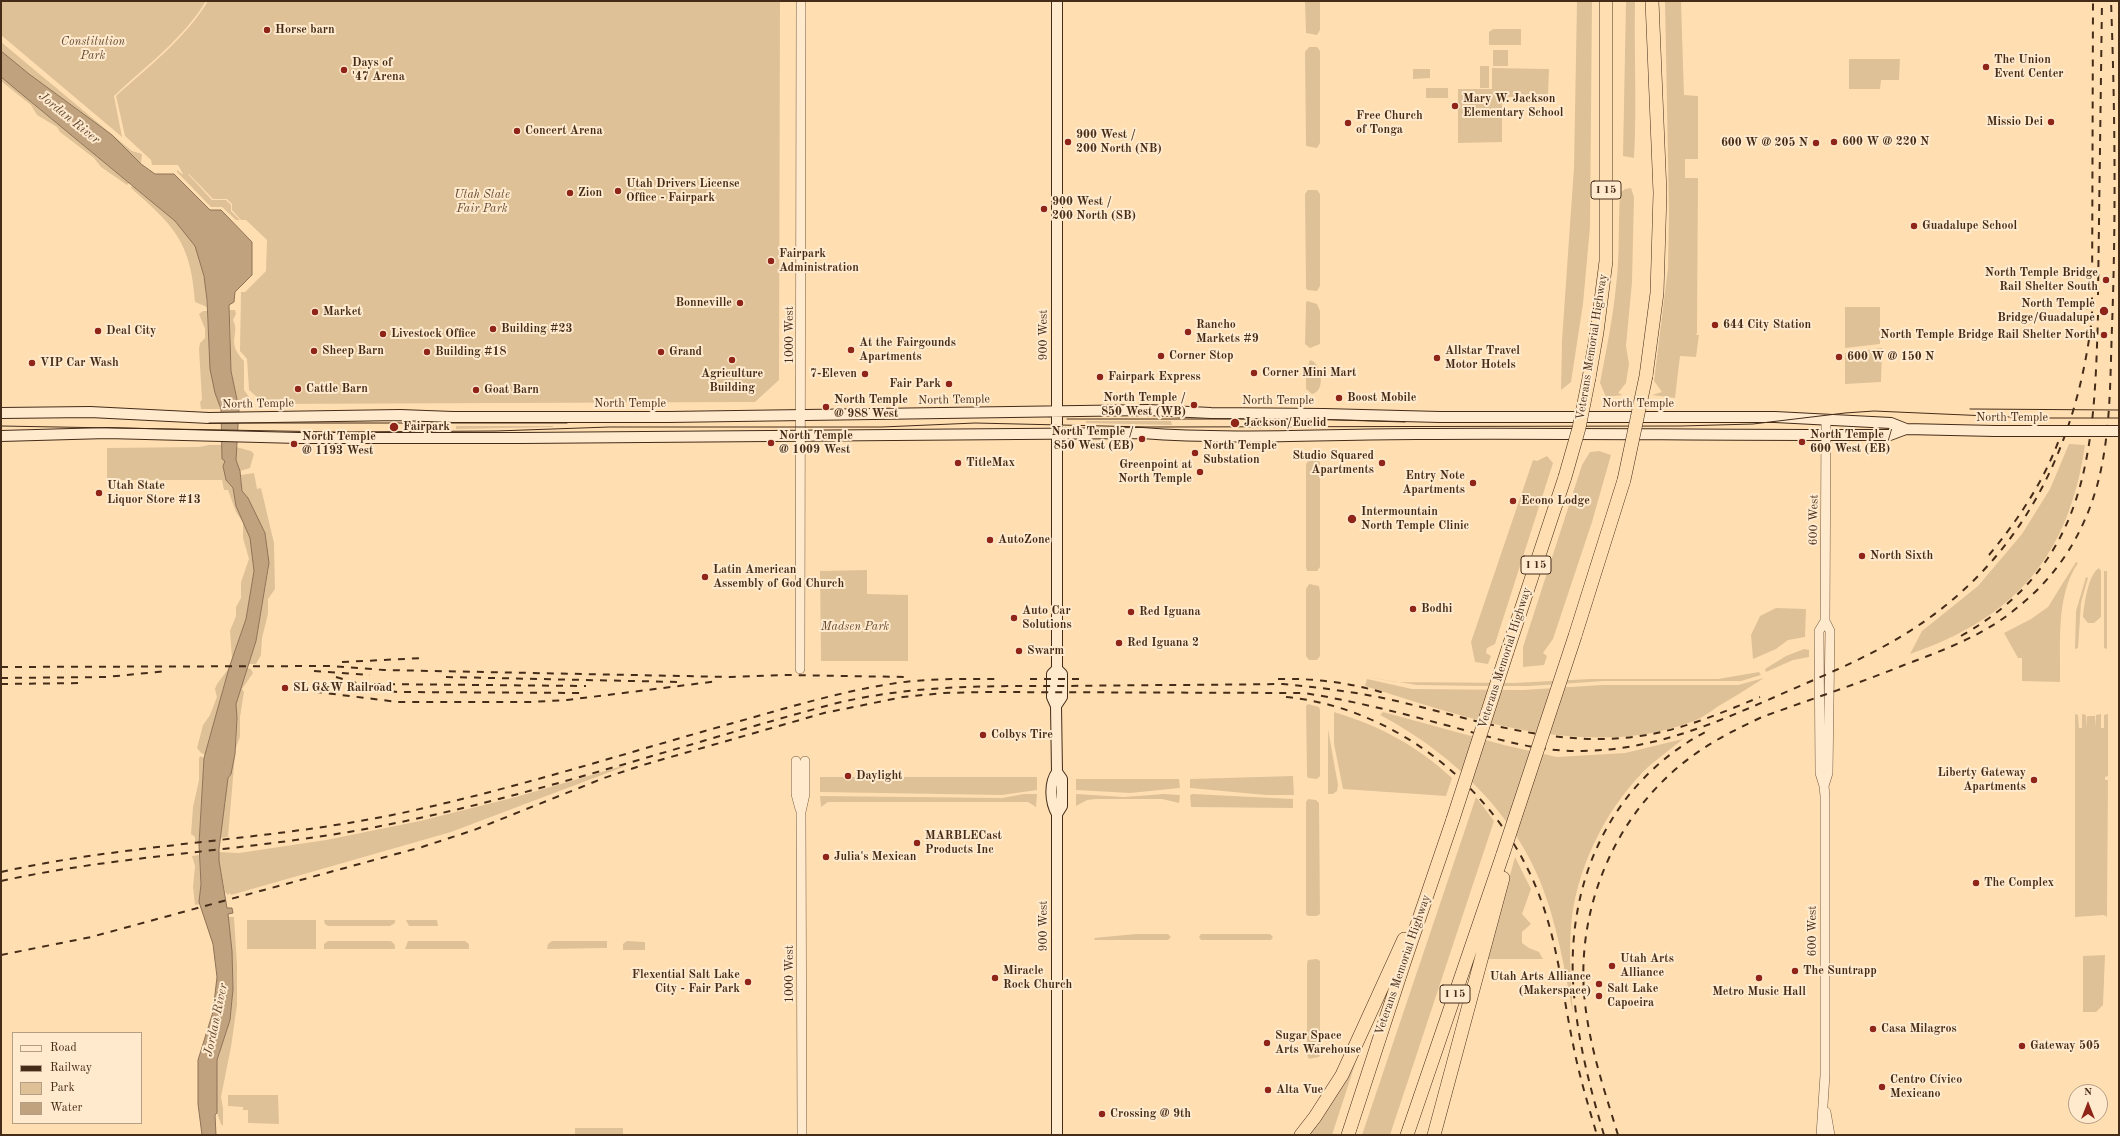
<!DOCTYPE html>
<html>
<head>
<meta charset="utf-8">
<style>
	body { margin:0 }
	#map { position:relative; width:2120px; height:1136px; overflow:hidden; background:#ffdfb2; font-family:"Old Standard TT",serif }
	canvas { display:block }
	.frame { position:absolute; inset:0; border:2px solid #452c19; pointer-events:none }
	.legend { position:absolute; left:12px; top:1032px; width:130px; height:92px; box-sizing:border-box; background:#ffeacd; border:1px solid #b59e85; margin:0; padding:5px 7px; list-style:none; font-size:12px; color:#452c19 }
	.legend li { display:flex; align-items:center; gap:8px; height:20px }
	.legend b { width:20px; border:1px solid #b59e85 }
	.north { position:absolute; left:2068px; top:1084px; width:40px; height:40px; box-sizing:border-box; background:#ffeacd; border:1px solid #b59e85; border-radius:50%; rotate:0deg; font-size:11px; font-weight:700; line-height:16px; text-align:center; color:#452c19 }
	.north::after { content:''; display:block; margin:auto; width:14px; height:18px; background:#8f2418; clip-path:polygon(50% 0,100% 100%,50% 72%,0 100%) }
</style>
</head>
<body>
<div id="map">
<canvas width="2120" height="1136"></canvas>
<div class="frame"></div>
<ul class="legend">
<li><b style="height:5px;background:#ffeacd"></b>Road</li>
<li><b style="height:5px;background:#452c19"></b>Railway</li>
<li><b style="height:11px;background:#dfc198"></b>Park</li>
<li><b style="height:11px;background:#c0a27e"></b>Water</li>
</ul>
<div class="north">N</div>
</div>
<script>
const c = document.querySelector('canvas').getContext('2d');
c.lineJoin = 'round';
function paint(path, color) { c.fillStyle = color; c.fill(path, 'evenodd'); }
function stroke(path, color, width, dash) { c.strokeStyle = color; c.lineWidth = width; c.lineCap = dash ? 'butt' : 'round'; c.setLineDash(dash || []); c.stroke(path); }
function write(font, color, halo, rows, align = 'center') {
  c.font = font + ' "Old Standard TT",serif'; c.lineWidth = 4; c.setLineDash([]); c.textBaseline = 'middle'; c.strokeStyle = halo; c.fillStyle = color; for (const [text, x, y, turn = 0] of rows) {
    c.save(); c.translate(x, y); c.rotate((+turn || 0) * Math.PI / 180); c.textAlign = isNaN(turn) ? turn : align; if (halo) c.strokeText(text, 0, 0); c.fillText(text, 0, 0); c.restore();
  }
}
paint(new Path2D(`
	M1 1H206C183 39 146 66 114 96L122 137 1 35Z
	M208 1H780L779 380 755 402 265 404 249 390 247 359 240 351 241 292H245L266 271 267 240 246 220H241L232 210V204L227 199H213L189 174H183L178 165H152L151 160 125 136 116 96C148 67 185 39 208 1Z
	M1305 1H1320V30L1317 35 1306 33Z
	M1577 1H1592L1590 227 1583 304 1571 382 1561 390 1562 340 1574 167Z
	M1626 1H1635C1634 54 1637 106 1634 158L1623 156Z
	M1665 1H1681L1684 95 1698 96V159H1685V178H1698L1697 333 1696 335H1699L1696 357 1680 356 1675 398 1652 395 1662 392 1654 381 1668 268 1669 213Z
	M1493 29H1521V45H1489V32Z
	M1 42 132 151 142 154 141 164 112 135 29 74 1 51Z
	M1309 47H1317L1320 51V143L1317 148 1306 146 1305 52Z
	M1493 50H1508V66H1493Z
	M1849 59H1900L1899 80H1881L1880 89H1849Z
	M1480 66H1489V88H1480Z
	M1492 68 1549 69 1548 97H1502V142L1458 143V89H1492Z
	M1413 69H1430V78L1413 79Z
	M1 77 129 183 127 185 101 167 94 158 60 132 57 127 37 115 31 105 1 81Z
	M1426 88H1448V98H1426Z
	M177 170 182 174H188L212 200H226L231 205V211L240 220H236L222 207H211L177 172Z
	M132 186C153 203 182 221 195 246 203 261 206 289 207 307L195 302C191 242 174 226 131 188Z
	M1631 188 1634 197 1632 282 1626 346 1629 364 1626 383 1618 393 1623 395 1606 397 1600 383C1606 352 1613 317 1616 286 1620 255 1618 224 1620 193L1625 189Z
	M1308 190H1317L1320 194V286L1317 291 1307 290 1306 288 1305 194Z
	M1307 301 1317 304 1320 311V344L1310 348 1305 344 1306 303Z
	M1845 307H1880V344L1845 348Z
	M230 310H235L236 314 233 320C241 335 225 341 244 361V390L253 402V405L249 409 239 407 231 371Z
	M203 311H207C209 344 209 377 221 409H201L200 402 202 400 199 349 200 343 205 338V329L199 314Z
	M1882 348 1881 382 1845 384V353Z
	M1310 360C1322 363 1326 392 1312 394L1306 389V372Z
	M1086 421H1171L1172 425 1086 423Z
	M456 426H553V427L456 429Z
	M2069 444 2085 445C2069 556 2015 618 1910 654L1922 631 1978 586 2022 534 2050 489Z
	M209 445H222V459L225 461 223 466 226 480 233 488 236 506 250 538 253 553 254 571 246 619 232 659 230 631 236 616V607L241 598V582L249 559 243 538V523L236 512 228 490H224L222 480H107V448L199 447Z
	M236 447 251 451 254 454 250 468 240 471 236 460Z
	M1599 451 1611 455 1592 522 1553 639 1543 653 1547 656 1544 665 1523 667V647L1582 465 1590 452Z
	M1312 456 1318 458 1320 463V567L1317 571H1307L1306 567V464Z
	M1547 456 1553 463 1495 644 1487 648 1486 653 1491 656 1488 664 1475 662 1471 642 1533 460 1537 461Z
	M254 473 257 489 261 488 274 543 275 589 268 599V614L262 638 261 655 256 664H249L256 641 269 567 265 533 248 498 242 491 241 475Z
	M2076 562 2078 563C2055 597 2061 645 2060 682L2022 681V658H2018L2004 633 2031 619 2048 607Z
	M2099 568 2101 571V617L2094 623H2088L2083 617C2084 605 2088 574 2099 568Z
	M867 570V594L908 595V661H821L820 571Z
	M2104 571H2107V649L2104 648Z
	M2086 577 2088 578 2081 603 2078 648 2075 649 2076 611Z
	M1309 584 1319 586 1320 592V656L1317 660H1309L1306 656V589Z
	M1776 608 1806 609 1805 637 1788 640 1776 649 1753 659 1751 635 1760 616Z
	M1804 649 1809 650V657L1793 660 1766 672 1765 669 1786 656Z
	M229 668 205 755 201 753 197 748 203 725 210 715 217 697 215 689 217 684Z
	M247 668 251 669 253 673 242 689 244 692 240 717V737L236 748 237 718 235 704Z
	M1759 672 1761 675 1741 681H1604L1530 686H1481L1417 685 1360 676 1396 682 1514 683 1590 679H1718Z
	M1764 678C1748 688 1733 698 1717 707 1710 712 1702 718 1694 721 1588 762 1467 718 1365 686L1367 679 1412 689 1523 690 1602 685H1738Z
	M1308 704 1319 707 1320 710V776L1317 779 1308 778 1307 776 1306 706Z
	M1334 712C1380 726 1416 745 1452 778L1446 796 1343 789 1334 744Z
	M1383 712 1504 745 1557 757 1625 753 1683 739C1670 750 1655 760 1643 772 1604 812 1575 872 1571 927 1569 956 1571 985 1573 1013 1566 977 1560 941 1549 906 1524 822 1456 755 1380 715Z
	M2075 714 2078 715 2079 728H2082V714L2086 715V728L2087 716H2095L2096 728V715L2101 714V728H2104V715L2108 714V776L2105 777V780H2108L2107 917 2104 915 2075 917Z
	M1328 729 1338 785 1337 791 1333 794H1328Z
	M235 754 228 837 220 838 228 778 231 774Z
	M200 756 204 758 199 841H195V837L191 834 193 807 199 780V759Z
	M626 765 623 767 451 832 231 895 230 893 228 895 225 892 219 861V852L239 853 326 840 420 821 516 797Z
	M1293 776 1294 795H1266L1190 788V779Z
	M820 777H1037V790L1002 795 820 792Z
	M1076 779H1179L1180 788 1130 793 1076 790Z
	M1024 794H1037L1036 807 1028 802H828L821 807 820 796 1002 798Z
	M1076 794 1124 797 1164 794 1180 795 1179 803 1162 799H1096L1087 800 1076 806Z
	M1193 794 1293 799V808L1191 807 1190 795Z
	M1476 797 1494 821 1390 1135H1362Z
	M1308 799 1316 800 1319 803 1320 914 1317 916H1308L1306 914V802Z
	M199 855 201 884 200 904 195 905 193 887 195 866 192 856Z
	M1515 857 1531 889 1522 914 1531 924 1522 932V943L1529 948 1539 952 1543 959H1487Z
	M228 917H234L237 965V1005L231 1047 221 1097 223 1108V1126L221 1124 217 1113V1060L230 1020 233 989 232 951Z
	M247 920H316V949H247Z
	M324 920H395V923L390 926H328L325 924Z
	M406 920H437L438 926H409Z
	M1136 934H1168L1171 937 1168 940H1095L1094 938Z
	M1201 934H1270L1273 937 1271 940H1201L1199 937Z
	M328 941H391L395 945V949H324V944Z
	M408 941H465L469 944V949H405Z
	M552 941H607V948L547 949 548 944Z
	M627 941 645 942V950H623V944Z
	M2105 955 2103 1005 2096 1012H2083V956Z
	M1317 959 1320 961V1055L1319 1057 1309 1059 1307 1055V963L1308 960Z
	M1362 1043 1332 1135H1308Z
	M228 1095H278L279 1124 248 1123V1110H243V1107L228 1106Z
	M575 1128H623V1135H575Z`), '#dfc198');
const water = new Path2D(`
	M1 51 29 74 112 135 141 164 155 174H174L210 210H221L252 242V275L235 292 234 302 229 305 231 371 239 409 236 460 240 471 242 491 248 498 265 533 269 563 256 641 236 704 237 718 235 754 231 774 228 778 219 849V861L227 908H232L233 913 228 914 232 951 233 989 230 1020 217 1060V1113L215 1115 216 1135H202L198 1104V1060L213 1012 217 977 213 944 199 902 201 884 199 844 204 758 229 668 246 619 254 571 250 538 236 506 233 488 226 480 223 466 225 461 222 459 221 409 215 393 210 369 207 300 204 276 195 246 175 221 1 77Z`);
paint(water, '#c0a27e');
stroke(water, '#8f7356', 1);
const tertiary = new Path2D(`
	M800 669 801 1
	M796 761V794L800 809
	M1824 786 1828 773 1830 631 1825 621
	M1826 1112 1830 1135
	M802 1135 801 812 805 794V761
	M1821 1135 1825 1075V796L1824 786 1820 773 1819 631 1825 621 1826 420`);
const secondary = new Path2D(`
	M1057 1V669L1052 674V697L1056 706 1057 772C1049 783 1050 802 1057 814V1135
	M1 413 90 412 209 418 400 415 453 417H668L1148 410 1211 413 1324 414 1440 417H1775L1891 423 1906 429 1995 431
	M1 436 107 433 299 438H521L1142 433C1234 440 1325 434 1417 434 1554 433 1690 435 1827 435H1890L1906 429
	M1056 706 1062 697V674L1057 669
	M1057 772 1062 779V806L1057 814`);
const motorway = new Path2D(`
	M1646 376 1657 293 1660 193 1652 1
	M1589 378 1597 332 1606 261V1
	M1575 636 1624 480
	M1507 652 1565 477
	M1301 1135 1315 1117 1342 1075 1404 939
	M1348 1135 1404 963 1453 819
	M1407 1135 1503 854
	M1434 1135 1503 878`);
stroke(tertiary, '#74593f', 10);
stroke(secondary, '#452c19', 12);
stroke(motorway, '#452c19', 14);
stroke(tertiary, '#ffeacd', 9);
stroke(secondary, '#ffeacd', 10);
stroke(motorway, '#ffdfb2', 13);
stroke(new Path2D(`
	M1970 409 2119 410
	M1067 419H1304L1405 422
	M209 423H567
	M1 426 335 432 496 431 609 427H882L975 423 1147 427 1681 426 1753 424 1845 413 1874 411 2034 418H2119`), '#452c19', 1);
stroke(new Path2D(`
	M2098 295 2102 1
	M2084 337 2087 303
	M1989 555C2019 519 2046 478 2061 434
	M1961 636C2090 563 2094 449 2098 315
	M342 662 424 658
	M1 667 329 666 384 670 731 677 787 675 905 677
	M314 671 370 675
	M336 677 377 689 397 692 584 693
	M446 677 679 682
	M1 678 106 677 167 671
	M1030 679H1084
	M1278 679C1316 678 1351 683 1388 694
	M1 684 85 683
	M374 684 586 686
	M301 690 398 702H530L567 700 719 681
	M1286 697C1400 708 1503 794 1541 900 1558 946 1563 996 1573 1044 1579 1075 1588 1105 1597 1135
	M1 872C136 842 276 841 411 811 520 787 626 753 733 723 787 708 841 691 897 683 931 678 965 679 1000 679
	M1 881C125 854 252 851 376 827 532 797 683 744 837 703 915 685 983 686 1062 686 1136 685 1209 685 1283 684 1324 688 1365 693 1405 703 1482 722 1560 748 1640 736 1682 730 1721 713 1760 697
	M1 955 91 937 422 847 474 830 604 778 643 765 824 713 903 697 944 693 986 692 1304 693C1349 700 1393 711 1438 723 1485 735 1532 752 1582 751 1654 750 1713 724 1777 696 1820 677 1865 659 1905 634 2021 563 2077 448 2092 317L2093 1
	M1604 1135C1589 1085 1576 1034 1573 981 1568 875 1614 778 1711 729
	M1618 1135C1605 1092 1590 1049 1585 1003 1574 906 1618 805 1701 750 1720 737 1741 727 1762 717 1809 700 1857 684 1904 665 1944 650 1985 635 2018 607 2057 576 2083 535 2097 486 2111 435 2110 380 2112 327 2116 218 2115 110 2111 1`), '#452c19', 2, [7, 7]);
const secondaryBridge = new Path2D(`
	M1995 431H2119`);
const motorwayBridge = new Path2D(`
	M1565 477 1579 428 1589 378
	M1624 480 1646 376
	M1453 819 1507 652
	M1503 854 1575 636`);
stroke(secondaryBridge, '#452c19', 12, []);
stroke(motorwayBridge, '#452c19', 14, []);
stroke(secondaryBridge, '#ffeacd', 10);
stroke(motorwayBridge, '#ffdfb2', 13);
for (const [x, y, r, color] of [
	[267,30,4,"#8f2418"],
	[1986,67,4,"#8f2418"],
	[344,70,4,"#8f2418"],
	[1455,106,4,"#8f2418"],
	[2051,122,4,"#8f2418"],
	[1348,123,4,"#8f2418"],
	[517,131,4,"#8f2418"],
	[1068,142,4,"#8f2418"],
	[1834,142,4,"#8f2418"],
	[1816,143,4,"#8f2418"],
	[618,191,4,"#8f2418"],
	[570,193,4,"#8f2418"],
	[1044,209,4,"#8f2418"],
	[1914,226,4,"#8f2418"],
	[771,261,4,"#8f2418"],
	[2106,280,4,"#8f2418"],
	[740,303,4,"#8f2418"],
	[2104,311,5,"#8f2418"],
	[315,312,4,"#8f2418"],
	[1715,325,4,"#8f2418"],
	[493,329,4,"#8f2418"],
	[98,331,4,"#8f2418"],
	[1188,332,4,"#8f2418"],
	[383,334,4,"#8f2418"],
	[2104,335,4,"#8f2418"],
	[851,350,4,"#8f2418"],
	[314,351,4,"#8f2418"],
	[427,352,4,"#8f2418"],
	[661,352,4,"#8f2418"],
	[1161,356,4,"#8f2418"],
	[1839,357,4,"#8f2418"],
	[1437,358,4,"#8f2418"],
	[732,360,4,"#8f2418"],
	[32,363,4,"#8f2418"],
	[1254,373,4,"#8f2418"],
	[865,374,4,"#8f2418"],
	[1100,377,4,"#8f2418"],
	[949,384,4,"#8f2418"],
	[298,389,4,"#8f2418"],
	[476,390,4,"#8f2418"],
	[1339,398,4,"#8f2418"],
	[1194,405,4,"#8f2418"],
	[826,407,4,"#8f2418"],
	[1235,423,5,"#8f2418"],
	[394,427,5,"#8f2418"],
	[1142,439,4,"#8f2418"],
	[1802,442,4,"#8f2418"],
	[771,443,4,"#8f2418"],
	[294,444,4,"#8f2418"],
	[1195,453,4,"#8f2418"],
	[958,463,4,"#8f2418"],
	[1382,463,4,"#8f2418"],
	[1200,472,4,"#8f2418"],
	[1473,483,4,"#8f2418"],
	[99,493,4,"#8f2418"],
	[1513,501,4,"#8f2418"],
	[1352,519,5,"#8f2418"],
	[990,540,4,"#8f2418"],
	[1862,556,4,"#8f2418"],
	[705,577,4,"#8f2418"],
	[1413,609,4,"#8f2418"],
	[1131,612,4,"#8f2418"],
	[1014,618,4,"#8f2418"],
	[1119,643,4,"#8f2418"],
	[1019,651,4,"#8f2418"],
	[285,688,4,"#8f2418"],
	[983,735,4,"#8f2418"],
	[848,776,4,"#8f2418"],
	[2034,780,4,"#8f2418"],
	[917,843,4,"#8f2418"],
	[826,857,4,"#8f2418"],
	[1976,883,4,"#8f2418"],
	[1612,966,4,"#8f2418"],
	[1795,971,4,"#8f2418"],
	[995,978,4,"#8f2418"],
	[1759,978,4,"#8f2418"],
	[748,982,4,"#8f2418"],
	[1599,984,4,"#8f2418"],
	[1599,996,4,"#8f2418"],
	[1873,1029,4,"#8f2418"],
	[1267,1043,4,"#8f2418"],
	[2022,1046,4,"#8f2418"],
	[1882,1087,4,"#8f2418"],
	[1268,1090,4,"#8f2418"],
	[1102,1114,4,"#8f2418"]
]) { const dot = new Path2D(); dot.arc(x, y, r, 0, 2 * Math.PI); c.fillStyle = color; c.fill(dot); stroke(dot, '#ffeacd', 1.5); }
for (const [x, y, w] of [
	[1606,190,30],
	[1536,565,30],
	[1455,994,30]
]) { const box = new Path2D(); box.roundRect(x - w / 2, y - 9, w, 18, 3); c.fillStyle = '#ffeacd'; c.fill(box); stroke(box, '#452c19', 1); }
write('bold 11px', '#452c19', null, [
	["I 15",1606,190],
	["I 15",1536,565],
	["I 15",1455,994]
]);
write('bold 12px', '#452c19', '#ffeacd', [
	["Horse barn",275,30],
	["The Union",1994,60],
	["Event Center",1994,74],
	["Days of",352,63],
	["'47 Arena",352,77],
	["Mary W. Jackson",1463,99],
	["Elementary School",1463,113],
	["Free Church",1356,116],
	["of Tonga",1356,130],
	["Missio Dei",2043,122,"right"],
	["Concert Arena",525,131],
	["900 West /",1076,135],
	["200 North (NB)",1076,149],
	["600 W @ 220 N",1842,142],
	["600 W @ 205 N",1808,143,"right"],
	["Utah Drivers License",626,184],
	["Office - Fairpark",626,198],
	["Zion",578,193],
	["900 West /",1052,202],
	["200 North (SB)",1052,216],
	["Guadalupe School",1922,226],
	["Fairpark",779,254],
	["Administration",779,268],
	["North Temple Bridge",2098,273,"right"],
	["Rail Shelter South",2098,287,"right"],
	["Bonneville",732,303,"right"],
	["North Temple",2095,304,"right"],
	["Bridge/Guadalupe",2095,318,"right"],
	["Market",323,312],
	["Rancho",1196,325],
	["Markets #9",1196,339],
	["644 City Station",1723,325],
	["Building #23",501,329],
	["Deal City",106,331],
	["Livestock Office",391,334],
	["North Temple Bridge Rail Shelter North",2096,335,"right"],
	["At the Fairgounds",859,343],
	["Apartments",859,357],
	["Sheep Barn",322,351],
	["Allstar Travel",1445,351],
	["Motor Hotels",1445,365],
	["Building #18",435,352],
	["Grand",669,352],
	["Corner Stop",1169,356],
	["600 W @ 150 N",1847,357],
	["VIP Car Wash",40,363],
	["Corner Mini Mart",1262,373],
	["Agriculture",732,374,"center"],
	["Building",732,388,"center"],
	["7-Eleven",857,374,"right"],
	["Fairpark Express",1108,377],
	["Fair Park",941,384,"right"],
	["Cattle Barn",306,389],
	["Goat Barn",484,390],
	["North Temple /",1186,398,"right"],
	["850 West (WB)",1186,412,"right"],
	["Boost Mobile",1347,398],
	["North Temple",834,400],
	["@ 988 West",834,414],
	["Jackson/Euclid",1244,423],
	["Fairpark",403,427],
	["North Temple /",1134,432,"right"],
	["850 West (EB)",1134,446,"right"],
	["North Temple /",1810,435],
	["600 West (EB)",1810,449],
	["North Temple",779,436],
	["@ 1009 West",779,450],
	["North Temple",302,437],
	["@ 1193 West",302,451],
	["North Temple",1203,446],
	["Substation",1203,460],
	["Studio Squared",1374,456,"right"],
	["Apartments",1374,470,"right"],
	["TitleMax",966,463],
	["Greenpoint at",1192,465,"right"],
	["North Temple",1192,479,"right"],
	["Entry Note",1465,476,"right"],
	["Apartments",1465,490,"right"],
	["Utah State",107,486],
	["Liquor Store #13",107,500],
	["Econo Lodge",1521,501],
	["Intermountain",1361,512],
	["North Temple Clinic",1361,526],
	["AutoZone",998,540],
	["North Sixth",1870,556],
	["Latin American",713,570],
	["Assembly of God Church",713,584],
	["Bodhi",1421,609],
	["Auto Car",1022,611],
	["Solutions",1022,625],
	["Red Iguana",1139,612],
	["Red Iguana 2",1127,643],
	["Swarm",1027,651],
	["SL G&W Railroad",293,688],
	["Colbys Tire",991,735],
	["Liberty Gateway",2026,773,"right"],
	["Apartments",2026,787,"right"],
	["Daylight",856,776],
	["MARBLECast",925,836],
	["Products Inc",925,850],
	["Julia's Mexican",834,857],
	["The Complex",1984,883],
	["Utah Arts",1620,959],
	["Alliance",1620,973],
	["Miracle",1003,971],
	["Rock Church",1003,985],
	["The Suntrapp",1803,971],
	["Flexential Salt Lake",740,975,"right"],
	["City - Fair Park",740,989,"right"],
	["Utah Arts Alliance",1591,977,"right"],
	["(Makerspace)",1591,991,"right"],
	["Salt Lake",1607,989],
	["Capoeira",1607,1003],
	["Metro Music Hall",1759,992,"center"],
	["Casa Milagros",1881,1029],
	["Sugar Space",1275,1036],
	["Arts Warehouse",1275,1050],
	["Gateway 505",2030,1046],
	["Centro Cívico",1890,1080],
	["Mexicano",1890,1094],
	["Alta Vue",1276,1090],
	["Crossing @ 9th",1110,1114]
], 'left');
write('italic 12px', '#644a32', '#ffeacd', [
	["Constitution",93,42],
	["Park",93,56],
	["Utah State",482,195],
	["Fair Park",482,209],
	["Madsen Park",855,627]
]);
write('12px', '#452c19', '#ffeacd', [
	["1000 West",790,335,-90],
	["900 West",1044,335,-90],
	["Veterans Memorial Highway",1592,347,-81],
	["North Temple",954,400,-1],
	["North Temple",1278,401],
	["North Temple",258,404,-1],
	["North Temple",630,404],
	["North Temple",1638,404],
	["North Temple",2012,418],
	["600 West",1814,520,-89],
	["Veterans Memorial Highway",1505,658,-72],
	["900 West",1044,926,-90],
	["600 West",1813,931,-90],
	["Veterans Memorial Highway",1403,965,-71],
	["1000 West",790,974,-90]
]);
write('italic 13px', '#644a32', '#ffeacd', [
	["Jordan River",69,118,39],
	["Jordan River",216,1020,-78]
]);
</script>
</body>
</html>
